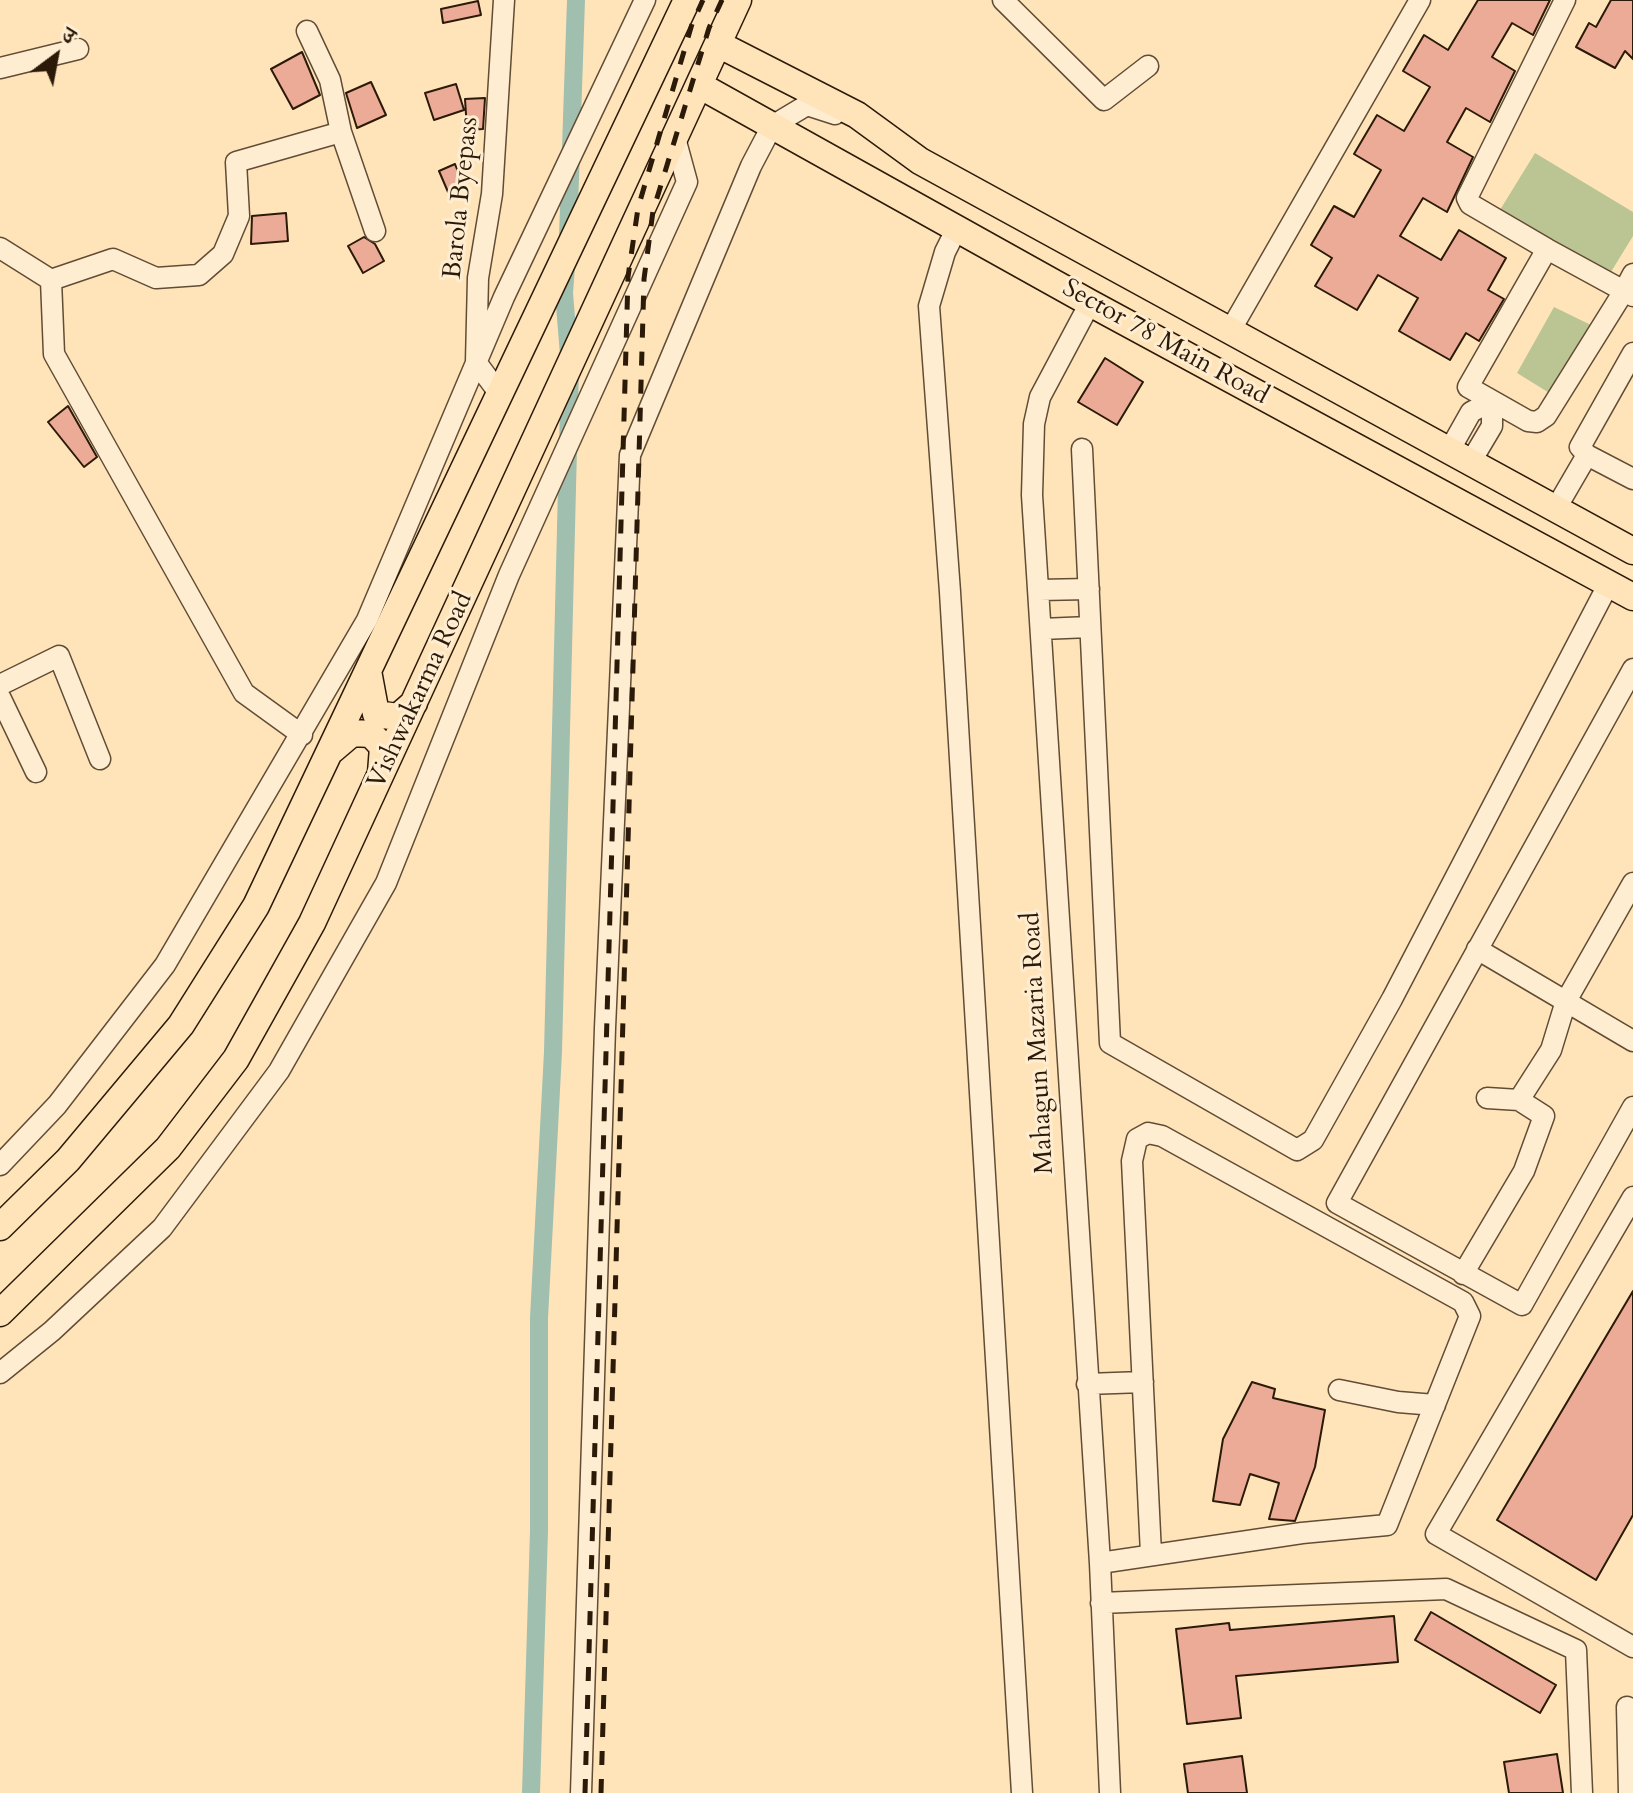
<!DOCTYPE html>
<html>
<head>
<meta charset="utf-8">
<style>
	body { margin:0 }
	#map { position:relative; width:1633px; height:1793px; overflow:hidden; background:#ffe4ba; font-family:Cardo,"Noto Serif Devanagari",serif }
	canvas { display:block }
	.north { position:absolute; left:16px; top:16px; width:80px; height:80px; -webkit-text-stroke:6px #ffedd2; paint-order:stroke; rotate:32deg; font-size:22px; font-weight:700; line-height:32px; text-align:center; color:#2c1a09 }
	.north::after { content:''; display:block; margin:auto; width:28px; height:36px; background:#2c1a09; clip-path:polygon(50% 0,100% 100%,50% 72%,0 100%) }
</style>
</head>
<body>
<div id="map">
<canvas width="1633" height="1793"></canvas>
<div class="north">उ</div>
</div>
<script>
const c = document.querySelector('canvas').getContext('2d');
c.lineJoin = 'round';
function paint(path, color) { c.fillStyle = color; c.fill(path, 'evenodd'); }
function stroke(path, color, width, dash) { c.strokeStyle = color; c.lineWidth = width; c.lineCap = dash ? 'butt' : 'round'; c.setLineDash(dash || []); c.stroke(path); }
function write(font, color, halo, rows, align = 'center') {
  c.font = font + ' Cardo,serif'; c.lineWidth = 6; c.setLineDash([]); c.textBaseline = 'middle'; c.strokeStyle = halo; c.fillStyle = color; for (const [text, x, y, turn = 0] of rows) {
    c.save(); c.translate(x, y); c.rotate((+turn || 0) * Math.PI / 180); c.textAlign = isNaN(turn) ? turn : align; if (halo) c.strokeText(text, 0, 0); c.fillText(text, 0, 0); c.restore();
  }
}
paint(new Path2D(`
	M1535 153 1633 212V236L1603 285 1495 218Z
	M1554 307 1593 326 1551 394 1517 373Z`), '#bbc594');
stroke(new Path2D(`
	M568 237 576 0
	M531 1793 539 1531V1318L553 1052 570 367 564 293 566 266`), '#a0bfaf', 18);
const building = new Path2D(`
	M1478 0H1550L1533 35 1512 23 1492 57 1515 71 1490 122 1466 108 1447 142 1473 157 1447 212 1423 198 1400 236 1441 260 1459 230 1506 258 1488 290 1504 299 1479 341 1466 333 1450 360 1399 331 1418 298 1378 275 1357 310 1315 286 1332 258 1311 245 1334 206 1354 217 1381 170 1354 154 1377 115 1404 131 1430 87 1403 71 1424 35 1448 50Z
	M1611 0H1633V59L1625 51 1615 68 1576 47 1589 23 1596 27Z
	M478 1 481 15 443 23 441 9Z
	M302 52 320 95 293 109 271 69Z
	M371 82 386 115 357 128 346 93Z
	M456 84 464 110 434 120 425 93Z
	M485 98 483 129 467 130 465 99Z
	M455 164 464 186 448 192 439 171Z
	M286 213 288 241 251 244 252 216Z
	M364 237 375 244 384 261 363 273 348 246Z
	M1105 358 1143 382 1117 425 1078 402Z
	M68 406 97 457 84 467 48 422Z
	M1633 1291V1515L1596 1580 1497 1520Z
	M1252 1382 1275 1389 1273 1398 1325 1410 1315 1467 1295 1521 1269 1519 1279 1483 1250 1474 1240 1505 1213 1501 1223 1439Z
	M1431 1612 1556 1685 1540 1713 1415 1640Z
	M1394 1616 1398 1662 1236 1676 1241 1718 1187 1724 1176 1629 1229 1623 1230 1630Z
	M1557 1754 1563 1793H1509L1504 1762Z
	M1242 1756 1247 1793H1188L1184 1764Z`);
paint(building, '#ebab96');
stroke(building, '#2c1a09', 2);
const minor = new Path2D(`
	M1003 0 1104 100 1148 66
	M307 31 330 80 341 132 375 231
	M0 68 78 49
	M957 228 945 252 929 306 950 592 1022 1793
	M0 248 51 280 113 259 156 278 199 275 223 254 239 216 236 162 341 132
	M1547 249 1470 204 1467 198 1565 0
	M1633 274 1624 291 1547 249 1468 387 1528 421 1537 422 1546 416 1624 291 1633 296
	M51 280 54 354 244 693 302 735
	M1090 303 1040 397 1034 424 1032 495 1100 1563 1110 1793
	M1230 331 1420 0
	M1633 353 1580 447 1587 455 1633 479
	M499 393 476 362 478 278 492 194 504 0
	M1082 449 1110 1043 1297 1150 1313 1140 1392 999 1609 583
	M1449 451 1471 412 1492 401V426L1470 463
	M1555 510 1587 455
	M1039 590 1089 589
	M1041 629 1090 627
	M1633 669 1337 1203 1522 1305 1633 1107
	M0 685 59 656 100 759
	M0 697 36 772
	M1477 949 1633 1041
	M1487 1098 1519 1100
	M0 1165 57 1105 165 965 367 620 504 297 645 0
	M1633 1197 1436 1534 1633 1647
	M1463 1274 1524 1171 1544 1116 1519 1100 1551 1050 1566 1001 1633 883
	M0 1373 52 1331 162 1228 279 1071 386 883 509 575 687 182 675 138
	M1087 1384 1143 1382
	M1339 1390 1398 1402 1435 1405
	M1100 1563 1302 1533 1387 1525 1470 1316 1463 1302 1162 1136 1148 1133 1137 1139 1132 1161 1151 1554
	M1101 1603 1446 1589 1576 1650 1582 1793
	M581 1793 605 1028 630 455 751 166 772 126 807 105 835 114
	M1629 1793 1627 1707 1633 1710`);
const major = new Path2D(`
	M718 44 857 115 920 161 1633 551
	M699 85 1090 303 1633 597
	M368 671 376 714 398 717 414 703
	M332 750 352 733 371 734 383 747 381 773
	M0 1227 68 1160 181 1025 256 906 687 0
	M0 1313 168 1148 236 1059 312 923 738 0`);
stroke(minor, '#614c35', 23);
stroke(major, '#2c1a09', 29);
stroke(minor, '#ffedd2', 20);
stroke(major, '#ffe4ba', 26);
stroke(new Path2D(`
	M585 1793 628 277 638 208 692 24 703 0
	M601 1793 644 279 653 211 709 28 722 0`), '#2c1a09', 5, [14, 14]);
write('26px', '#2c1a09', '#ffedd2', [
	["Barola Byepass",462,198,-84],
	["Sector 78 Main Road",1165,343,29],
	["Vishwakarma Road",421,691,-65],
	["Mahagun Mazaria Road",1039,1043,-93]
]);
</script>
</body>
</html>
